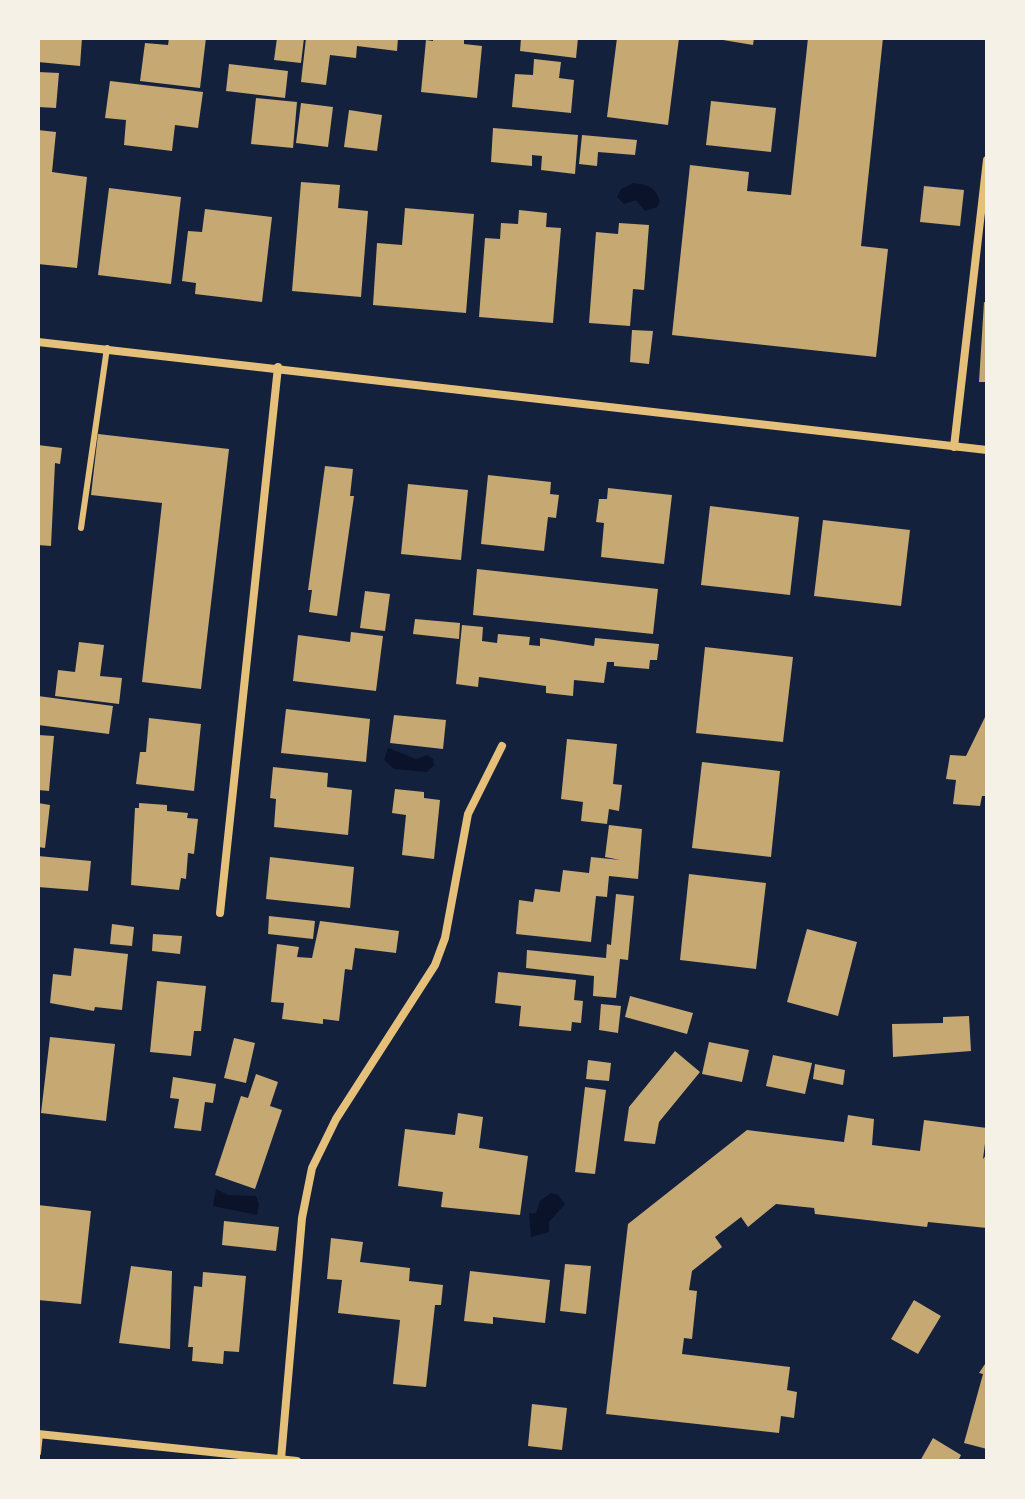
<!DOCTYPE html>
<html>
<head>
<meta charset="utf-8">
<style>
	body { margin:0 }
	#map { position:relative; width:1025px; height:1499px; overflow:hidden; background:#14213d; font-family:Karla,sans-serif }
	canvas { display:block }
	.frame { position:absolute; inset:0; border:40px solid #f6f1e7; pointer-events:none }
</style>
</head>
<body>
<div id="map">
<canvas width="1025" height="1499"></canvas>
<div class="frame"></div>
</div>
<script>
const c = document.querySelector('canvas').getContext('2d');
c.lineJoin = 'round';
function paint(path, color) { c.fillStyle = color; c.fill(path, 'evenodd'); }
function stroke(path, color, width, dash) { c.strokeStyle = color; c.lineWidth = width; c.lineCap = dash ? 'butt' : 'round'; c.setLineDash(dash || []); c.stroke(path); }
paint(new Path2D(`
	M633 183C647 185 655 186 660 201L657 207 645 211 636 200 624 204 617 197 621 189Z
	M388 748 416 759 427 755 433 759 434 766 426 772 394 769 384 760Z
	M216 1189 228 1195 256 1196 259 1204 257 1215 213 1206Z
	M551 1193 558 1195 565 1204 549 1222V1232L531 1237 529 1213H536L540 1201Z`), '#0b132b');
paint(new Path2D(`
	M38 38H82L80 66 38 62Z
	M169 38H206L200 88 140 81 145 43 168 45Z
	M277 38H304L301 63 274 60Z
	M306 38H398L397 51 357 46 356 58 330 55 326 85 301 82Z
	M433 38H464V44L482 46 477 98 421 92 426 40 433 41Z
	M521 38H578L576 58 520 51Z
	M617 38H679L668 125 607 117Z
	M711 38H754L753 45Z
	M808 38H883L861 246 888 249 876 357 672 335 690 165 749 172 747 191 791 195Z
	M534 59 561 62 559 78 574 80 571 113 512 107 515 74 533 75Z
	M229 64 288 71 285 98 226 91Z
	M38 72 59 73 56 108 38 107Z
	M110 81 203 92 198 128 175 125 172 151 124 145 126 120 105 118Z
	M256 98 297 102 293 148 251 144Z
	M711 101 776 108 771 152 706 145Z
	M301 103 333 107 328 147 296 143Z
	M349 110 382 115 377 151 344 147Z
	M493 128 578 135 575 174 541 170 542 156 532 155V166L491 162Z
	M38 130 56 132 52 172 87 177 77 268 38 264Z
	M582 135 637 140 635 155 598 152 597 166 579 164Z
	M301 182 340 185 338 208 368 211 361 297 292 291Z
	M924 186 964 190 960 226 920 222Z
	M109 188 181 197 171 284 98 275Z
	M405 208 474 214 466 313 373 305 377 243 402 245Z
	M205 209 272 217 262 302 195 294 196 283 182 281 188 231 202 232Z
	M519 210 547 213 546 227 561 228 553 323 479 317 485 238 500 239 501 223 518 224Z
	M619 223 649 225 644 290 633 289 630 326 589 323 596 232 618 234Z
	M984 302 987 303V382H979Z
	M632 330 653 331 649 364 630 362Z
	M98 434 229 449 201 689 142 682 162 503 91 495Z
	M38 445 62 448 60 464 55 463 51 546 38 545Z
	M325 466 353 469 350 496H354L337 616 309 612 312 590H308Z
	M488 475 551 482 550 494 559 495 556 518 548 517 544 551 481 544Z
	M408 484 468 490 461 560 401 554Z
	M608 488 672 495 664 564 601 557 604 523 596 522 599 499H607Z
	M710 506 799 517 790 595 701 585Z
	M823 520 910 530 901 606 814 596Z
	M477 569 658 589 653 634 473 615Z
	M365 591 390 594 385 631 360 628Z
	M415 619 460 623 459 639 413 634Z
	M462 625 483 627 482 641 497 643 498 634 530 637 529 645 540 646V638L594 646 595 638 659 644 657 660H650L649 669 614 666V662H607L604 683 574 680 573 696 546 693V686L479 677 478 687 456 684Z
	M351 632 383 636 376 691 293 681 298 635 350 642Z
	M79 642 104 645 100 676 122 678 119 704 55 696 58 670 75 672Z
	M705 647 793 657 783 742 696 733Z
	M38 696 113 706 109 734 38 725Z
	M286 709 370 719 366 762 281 753Z
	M987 713V796H982L980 806 953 804 956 780 946 779 950 755 966 756Z
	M394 715 446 720 443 749 390 743Z
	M149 718 201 724 194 791 136 784 140 752H146Z
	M38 735 54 736 49 791 38 790Z
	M567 739 617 744 613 784 622 785 619 811 609 809 607 824 581 821 583 802 561 799Z
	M702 762 780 771 771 857 692 848Z
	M273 767 328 773 327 787 352 790 348 835 274 827 276 799 270 798Z
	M395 789 424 792V798L440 800 434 859 402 855 406 815 392 813Z
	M38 803 50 805 45 848 38 847Z
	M139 803 167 805V811L188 813 187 818 198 819 194 854 188 853 186 879 181 878 179 890 131 885 135 808H139Z
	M609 825 642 829 638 879 609 876 607 897 596 896 591 942 516 934 519 900 533 902 535 889 560 892 563 870 589 873 591 857 620 860 605 857Z
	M38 856 91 861 88 891 38 887Z
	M270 857 354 867 350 908 266 899Z
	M689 874 766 883 756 969 680 960Z
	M616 894 634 896 628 960 620 959 616 998 593 996 594 976 526 968 527 950 606 958 607 944 611 945Z
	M269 916 315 921 313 939 268 934Z
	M320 921 399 931 396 953 355 948 352 970 345 969 339 1021 323 1019V1024L282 1019 284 1003 271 1002 277 944 299 947 297 957 312 958Z
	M112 924 134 927 132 946 110 944Z
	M807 929 857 942 838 1016 787 1002Z
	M153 934 182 936 180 954 152 951Z
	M74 948 128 954 122 1010 95 1007 94 1011 50 1003 53 974 71 976Z
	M498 972 576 980 574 1000 583 1001 581 1023 572 1022 571 1031 519 1026 521 1006 495 1003Z
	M157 981 206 986 201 1031H194L191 1056 150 1052Z
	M630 996 693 1013 687 1034 625 1017Z
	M601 1004 621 1006 618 1033 599 1030Z
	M969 1016 971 1051 893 1057 892 1024 943 1023V1017Z
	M50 1037 115 1044 106 1121 41 1113Z
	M234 1038 255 1043 246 1083 224 1078Z
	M709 1042 749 1050 742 1082 702 1074Z
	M675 1051 700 1072 659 1122 655 1144 624 1141 629 1107Z
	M773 1055 812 1063 805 1094 766 1086Z
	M588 1060 611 1063 609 1081 586 1079Z
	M815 1064 845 1070 843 1085 813 1079Z
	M256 1074 278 1082 270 1106 282 1110 255 1189 215 1175 241 1096 248 1098Z
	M173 1077 216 1084 213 1103 205 1102 201 1131 174 1128 179 1099 170 1098Z
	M585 1087 606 1090 595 1174 575 1172Z
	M458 1113 483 1117 479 1148 528 1156 520 1215 441 1207 443 1192 398 1186 405 1129 455 1135Z
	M848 1115 874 1119 872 1145 920 1151 924 1120 987 1128 983 1159 987 1154V1228L928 1222 927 1227 815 1214 814 1208 776 1204 748 1227 741 1217 715 1237 722 1247 692 1271 689 1290 697 1291 692 1339 684 1338 682 1354 790 1367 787 1390 797 1392 794 1418 781 1416 779 1433 606 1414 628 1224 747 1130 844 1142Z
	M38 1205 91 1211 81 1304 38 1300Z
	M224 1221 279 1227 276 1251 222 1245Z
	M331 1238 363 1242 360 1262 410 1268 409 1281 443 1285 441 1305H435L426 1387 393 1384 400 1320 338 1313 342 1280 327 1279Z
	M565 1264 591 1266 586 1314 560 1311Z
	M131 1266 172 1271 170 1349 119 1343Z
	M470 1271 550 1280 545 1323 493 1317V1324L464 1321Z
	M203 1272 246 1276 239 1352 224 1351 223 1364 192 1361 193 1347H188L194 1286 202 1287Z
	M914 1300 941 1316 918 1354 891 1339Z
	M987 1361V1449L964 1443 983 1374 979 1373Z
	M532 1404 567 1408 562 1450 528 1446Z
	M933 1438 961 1455 958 1461H920Z`), '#c6a872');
stroke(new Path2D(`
	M81 528 107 348
	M38 1453 40 1434`), '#e5c07b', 6);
stroke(new Path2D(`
	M38 342 987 450
	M954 447 987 160
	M220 913 278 367
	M38 1434 297 1461
	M281 1459 302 1218 312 1168 336 1119 435 965 445 938 468 814 502 746`), '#e5c07b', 8);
</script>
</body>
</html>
